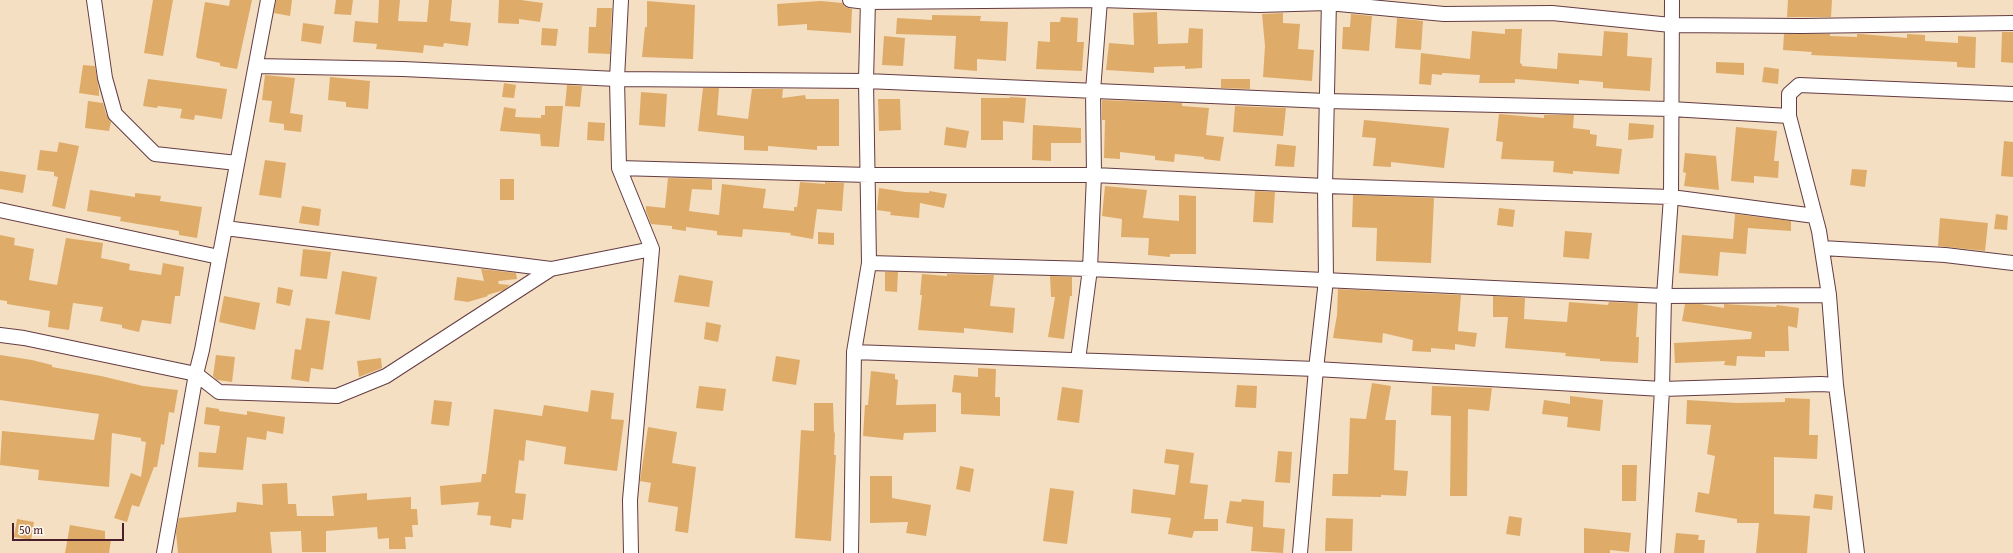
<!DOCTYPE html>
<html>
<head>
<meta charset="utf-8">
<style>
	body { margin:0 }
	#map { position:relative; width:2013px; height:553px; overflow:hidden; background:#f4dfc3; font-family:"Gentium Book Plus",serif }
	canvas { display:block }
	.scale { position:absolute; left:12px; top:523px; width:112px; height:18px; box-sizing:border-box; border:2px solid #4a1f2b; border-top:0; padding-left:5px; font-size:12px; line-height:14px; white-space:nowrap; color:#4a1f2b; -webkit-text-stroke:3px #fbf7ec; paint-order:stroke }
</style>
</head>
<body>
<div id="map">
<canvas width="2013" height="553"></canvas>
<div class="scale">50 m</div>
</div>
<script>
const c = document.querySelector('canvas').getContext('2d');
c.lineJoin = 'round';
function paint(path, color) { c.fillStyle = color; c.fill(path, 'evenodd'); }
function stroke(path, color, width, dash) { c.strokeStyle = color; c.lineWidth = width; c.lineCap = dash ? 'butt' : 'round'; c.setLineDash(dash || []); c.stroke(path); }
paint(new Path2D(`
	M153 0H173L163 56 144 53Z
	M230 0H252L237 69 220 66V63L197 58 196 56 205 2 229 6Z
	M276 0H292L290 16 274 13Z
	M336 0H353L351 15 334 14Z
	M379 0H400L398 21 427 22 429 0H452L450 21 471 23 468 46 444 43 443 47 424 45 423 53 376 49 377 44 353 42 355 21 378 23Z
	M499 0H521L543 3 540 22 519 19V24L498 23Z
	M1788 0H1832L1831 17H1787Z
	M647 1 695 5 693 59 642 57 645 27H647Z
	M821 1 842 3 845 7 852 9 851 33 807 30V24L778 26 777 4Z
	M597 8H612L610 54 588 53 589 27H596Z
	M1157 12 1158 44 1188 43 1189 28 1203 29 1202 68 1185 69V66L1154 67V73L1106 70 1109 43 1134 45 1133 13Z
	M1283 13V23L1300 24 1298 49 1314 50 1312 81 1263 77 1265 46 1262 14Z
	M1351 14 1372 16 1369 51 1342 49 1343 27H1350Z
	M932 15 981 16 980 21 1008 22 1006 61 977 59V71L954 69 956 36 896 34 897 18 932 20Z
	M1061 17 1078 18 1077 42H1084L1082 71 1036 69 1038 41 1050 42V22H1060Z
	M1397 18 1423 21 1421 50 1395 48Z
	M303 23 324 26 321 44 301 41Z
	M542 28 558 29 556 46 541 45Z
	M1505 29H1522L1520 63 1522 64V66L1557 69 1558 53 1602 56 1604 31 1628 33 1627 56 1652 58 1650 91 1603 88V82L1579 80V84L1515 79V83H1479L1480 75 1442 73V75L1432 74 1431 85 1419 84 1421 53 1470 59 1472 31 1505 34Z
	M2002 32H2013V63L2001 62Z
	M1784 34H1830V36L1857 37V34H1861L1907 38V34L1925 35V41L1958 43V36L1976 37 1975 68 1957 67V62L1811 55 1812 52 1783 50Z
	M884 36 905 38 903 66 882 65Z
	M1716 62 1744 63V75L1716 73Z
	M83 65 95 66 99 90V96L79 93Z
	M1764 67 1779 69 1778 84 1762 82Z
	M265 75 295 78 290 113 303 115 301 132 284 130V124L269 122 272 101 262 100Z
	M330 77 370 81 368 109 346 107V102L328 100Z
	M148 79 227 89 222 119 195 115 194 120 180 118 182 109 158 106 157 108 143 106Z
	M1221 79H1250V89L1221 88Z
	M504 83 516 85 514 98 502 97Z
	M567 85 582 86 580 107 565 106Z
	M703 88H719L717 115 748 119 752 89H783L782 98 805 95 806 99H839V146H817V150L768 146V151L744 150V136L698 131Z
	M641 92 667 94 665 127 639 125Z
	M1010 97 1026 98 1024 123 1003 121V140H981V98H1010Z
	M878 99H900L901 130 879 131Z
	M1102 100 1182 103V106L1209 108 1206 135 1224 137 1220 161 1204 159V157L1175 154 1174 162 1155 160V156L1120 152V159L1104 158 1105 120H1102Z
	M88 101 103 103 106 114 111 122 109 131 85 128Z
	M545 106H563L559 147 541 146 540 134 500 131 504 107 516 109 515 117 541 118V115H545Z
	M1235 106 1286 108 1283 136 1233 132Z
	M1499 114 1544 118V115H1574L1573 128 1590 130V134L1597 135 1596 146 1622 149 1619 174 1573 171V174L1553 172 1554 161 1501 159 1503 142 1496 141Z
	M1364 120 1449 128 1444 168 1391 162V167L1373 166 1376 138 1362 137Z
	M588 122 605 123 604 141 587 140Z
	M1629 123 1654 125 1653 138 1628 140Z
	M1033 125 1081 128V143H1051V161L1032 160Z
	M946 127 969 131 966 148 944 145Z
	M1736 127 1777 131 1774 161H1779L1778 178 1754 176V183L1731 181Z
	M2004 141 2013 142V177L2001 176Z
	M59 142 79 146 65 209 52 206 58 177 54 176V172L37 170 40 150 57 152Z
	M1277 144 1296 146 1294 167 1275 166Z
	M1685 153 1716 156 1719 190 1684 186 1686 173 1683 172Z
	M265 160 286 163 281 198 259 195Z
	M1852 169 1867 170 1865 187 1850 185Z
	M0 171 26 175 23 193 0 189Z
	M668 178 712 179V190L692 189 689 211 719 215 722 184 766 189 763 208 794 211V207H797L800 182 825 184V182L844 183 842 211 817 209 813 239 790 235 791 233 743 229 742 237 717 235V231L686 227V231L672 229V226L651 224 646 211V206L665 208Z
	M500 179H514V200H500Z
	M1105 186 1147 190 1143 218H1145L1179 221V195L1196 196V254H1170V257L1148 255 1149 238 1121 237 1122 219 1102 216Z
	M879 188 905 192 929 193V191L947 194 944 208 920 203 919 218 890 215 891 212 877 210Z
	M90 190 135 197V193L161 196 160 201 202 207 197 238 179 235V231L120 221 121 217 87 211Z
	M1255 191 1275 192 1273 223 1253 222Z
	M1353 195 1434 198 1431 263 1376 261 1377 228 1352 227Z
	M302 206 321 209 319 226 299 223Z
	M1499 208 1515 210 1513 227 1497 225Z
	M1735 214 1791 221V231L1748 228 1746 254 1720 252 1718 276 1679 273 1682 235 1733 239Z
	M1996 214 2008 216 2007 230 1994 229Z
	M1940 218 1988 223 1985 251 1938 246Z
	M1565 231 1592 233 1589 259 1563 257Z
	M818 232 834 233V245L818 244Z
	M0 235 15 238 14 245 34 249 29 280 57 285 66 238 103 243 101 258 130 264 129 270 161 275 163 263 184 267 180 296H175L171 324 142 320 139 332 122 328V325L100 321 103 307 73 303 69 330 48 327 50 311 7 304V301L0 300Z
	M303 249 331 252 327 279 300 276Z
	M481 269 516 273 517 279 498 281 499 284 510 285 504 290 487 295 488 296 468 302 454 300 457 277 484 281Z
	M342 271 377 277 370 320 335 314Z
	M885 272H898L897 292 885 291Z
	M922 274 947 276V274L994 275 990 306 1015 308 1013 333 964 328V333L918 330 922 295H920Z
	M679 275 713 281 709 307 674 302Z
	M1050 276 1072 277V296H1070L1064 339 1048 337 1055 297H1051Z
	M278 287 293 290 290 306 276 303Z
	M1338 289 1461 295 1458 331 1477 333 1475 347 1455 344V350L1431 348V352L1412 351 1413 340 1383 333 1382 343 1333 338 1337 315Z
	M224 296 260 303 255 330 219 322Z
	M1493 296 1525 298 1524 319 1567 322 1569 302 1608 305 1609 302 1638 303 1636 337H1639L1638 363 1600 361V359L1565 356 1566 353 1505 348 1508 317H1493Z
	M1685 304H1700L1724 308V304L1776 307 1777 305 1799 308 1797 328 1788 326 1789 351H1765V357L1737 356 1736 366 1724 365 1725 361 1675 363 1674 343 1751 339 1752 332 1682 321Z
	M306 318 330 321 323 370 311 368 309 382 291 379 295 349 301 350Z
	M706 322 721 325 718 342 704 339Z
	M0 355 32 360 52 365V367L101 376 143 386 178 390 174 413 169 412 164 445 161 444 157 467H154L139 507 132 505 127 522 114 518 131 473 141 477 146 442 141 441V438L112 433 109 487 38 480 39 470 0 465 2 431 94 440 99 414 0 400Z
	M216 355 235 357 232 382 217 380 213 376Z
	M776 356 800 360 796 385 772 381Z
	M381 358 382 368 359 377 357 361Z
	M978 368 996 369 995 397H1000V416L961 414V393L952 392 954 375 978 377Z
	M871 371 895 374V379L898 380 896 405 936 404V432L904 433 903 440 863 436 865 405H868Z
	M1372 383 1391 386 1385 420H1396L1394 470 1408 471 1406 496 1381 495V497L1332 496 1333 474H1348L1350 418 1366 419Z
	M1237 385 1257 386 1256 408 1235 407Z
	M699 386 726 389 723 411 696 408Z
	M1432 386 1492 388 1489 411 1468 409 1467 496H1450L1451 416 1431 415Z
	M1062 387 1083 390 1079 423 1057 420Z
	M591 390 614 393 611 419 624 420 617 471 564 464 566 447 526 440 524 461 519 460 515 493 526 494 523 520 512 519 511 528 490 525 491 516 477 515 479 502 441 505 440 486 481 482 482 474H486L494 409 542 416 544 405 588 412Z
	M1570 396 1603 400 1600 431 1567 427 1568 417 1542 414 1544 400 1570 404Z
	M1785 398 1810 399 1809 435H1818L1817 459 1774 457V514L1810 516 1807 553H1756L1759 523H1737V519L1695 512 1698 492 1709 494 1715 456 1707 454 1711 425 1686 424 1687 400 1737 403 1785 402Z
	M434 400 452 402 449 426 431 424Z
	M814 403H833L834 432 835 433 834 455H836L831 541 795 538 801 430 814 431Z
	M206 407 219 409V411L247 415V411L285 417 283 434 267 431 266 440 247 437 243 470 198 467 199 452 216 453 220 426 204 424Z
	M648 427 677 432 672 463 696 467 688 533 675 531 678 507 648 502 651 483 640 481Z
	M1166 449 1194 453 1190 483 1208 485 1204 519H1218V531H1194L1192 538 1168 534 1171 518 1131 513 1133 489 1175 495 1179 465 1164 463Z
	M1278 451 1292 452 1290 483 1275 482Z
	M1622 465H1637L1636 501H1622Z
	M960 466 974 469 970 492 956 489Z
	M870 476H892V498L931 505 926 536 906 533 908 522 870 523Z
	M287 483 288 504H296L297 516H334L332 496 367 493V500L411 497V509H417L418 525H412L413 537H405L406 549H389V538L378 539 377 527 326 531V552H302L301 531 270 532 272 553H178L176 532 179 518 236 512 237 502 263 505 262 484Z
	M1050 488 1074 491 1067 544 1043 541Z
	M1815 494 1833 496 1832 510 1813 508Z
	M1242 499 1264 501 1263 527 1285 529 1283 553 1251 551 1253 527 1226 523 1230 501 1241 502Z
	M1509 516 1522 518 1520 536 1506 534Z
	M1326 518 1353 519 1352 551H1325Z
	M17 519 34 522 31 540 14 537Z
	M70 525 105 531V539L111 540 109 553H65Z
	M1584 528 1631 533 1629 552 1610 550V553H1584Z
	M1676 533 1699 535 1698 540H1705L1704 553H1674Z`), '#deac68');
const street = new Path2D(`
	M94 0 105 78 115 114 155 154 237 163
	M621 0 617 79 619 168 652 249 630 500 631 553
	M850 0 867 2 1100 0 1259 5 1328 3 1444 14 1552 13 1671 25 1802 26 2013 23
	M256 66 403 69 617 79 866 81 1326 101 1671 109 1789 116
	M619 168 868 175H1094L1325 186 1671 197 1815 216
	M0 210 219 257
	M225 228 551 269 652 249
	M1822 248 1945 255 2013 263
	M869 263 1090 269 1664 296 1829 295 1819 231 1789 116V94L1799 85 2013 94
	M0 335 24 338 196 374 219 392 337 396 386 376 551 269
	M854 352 1316 369 1662 389 1821 384 1836 385 1829 295
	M1078 360 1090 269 1094 175 1093 91 1100 0
	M1836 385 1857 553
	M164 553 196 374 202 350 268 0
	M851 553 854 352 869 263 866 81 868 0
	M1300 553 1316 369 1326 280 1325 186 1329 0
	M1653 553 1662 389 1664 296 1671 197 1672 0`);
stroke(street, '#643c42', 16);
stroke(street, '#fff', 14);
</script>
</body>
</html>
